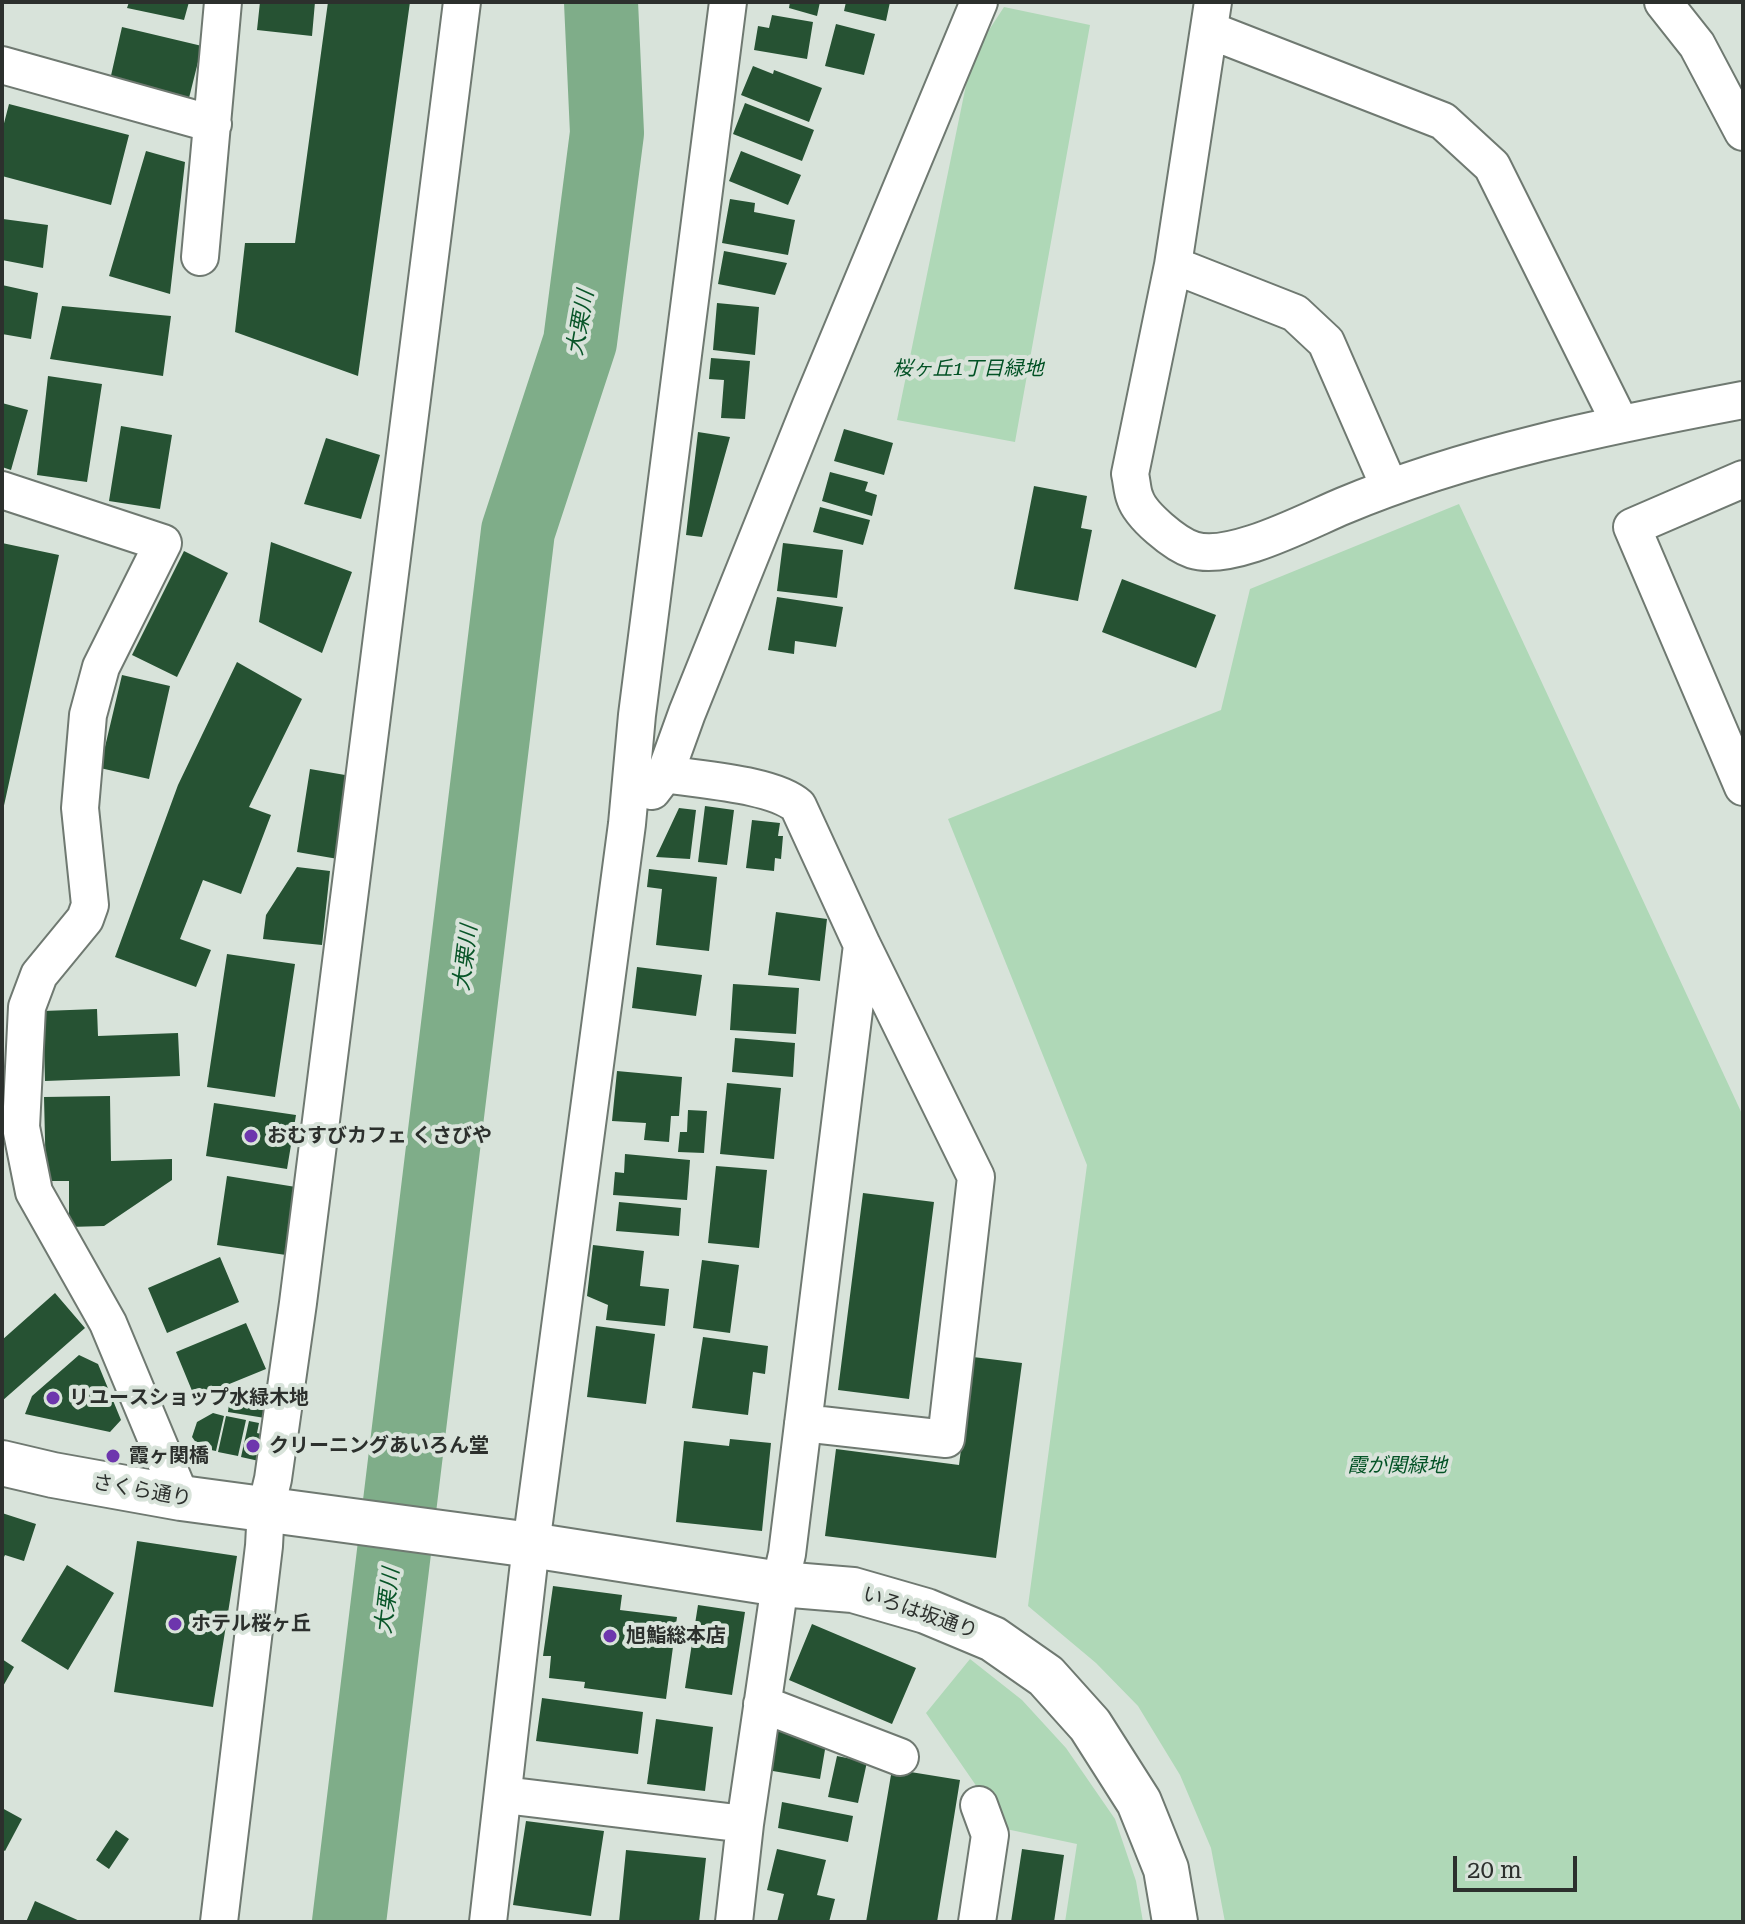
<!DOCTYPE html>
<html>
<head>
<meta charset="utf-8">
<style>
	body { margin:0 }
	#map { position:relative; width:1745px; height:1924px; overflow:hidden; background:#d8e3da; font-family:"Roboto Serif",serif }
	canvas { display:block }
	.frame { position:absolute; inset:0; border:4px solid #2c302d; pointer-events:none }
	.scale { position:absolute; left:1453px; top:1856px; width:124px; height:36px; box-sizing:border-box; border:4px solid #2c302d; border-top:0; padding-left:10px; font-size:24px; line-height:28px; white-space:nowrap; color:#2c302d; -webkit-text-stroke:6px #d8e3da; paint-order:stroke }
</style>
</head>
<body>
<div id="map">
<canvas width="1745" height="1924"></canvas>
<div class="frame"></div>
<div class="scale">20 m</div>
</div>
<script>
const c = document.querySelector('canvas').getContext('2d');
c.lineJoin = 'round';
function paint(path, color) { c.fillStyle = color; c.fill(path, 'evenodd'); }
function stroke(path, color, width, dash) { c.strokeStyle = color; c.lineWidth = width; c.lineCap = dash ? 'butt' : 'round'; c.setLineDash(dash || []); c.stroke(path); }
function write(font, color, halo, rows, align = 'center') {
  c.font = font + ' "Roboto Serif","Noto Sans JP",serif'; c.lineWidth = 8; c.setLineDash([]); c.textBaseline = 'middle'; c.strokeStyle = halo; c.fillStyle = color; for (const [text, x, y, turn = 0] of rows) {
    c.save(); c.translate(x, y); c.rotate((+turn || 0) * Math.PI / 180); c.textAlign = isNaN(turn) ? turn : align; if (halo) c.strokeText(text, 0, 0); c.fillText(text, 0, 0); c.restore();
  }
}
paint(new Path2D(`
	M1004 7 1090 25 1015 442 897 420 972 56Z
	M1459 504 1743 1116V1922H1225L1211 1848 1180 1775 1138 1706 1096 1663 1028 1606 1087 1165 948 819 1221 710 1250 589Z
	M970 1659 1022 1700 1066 1748 1115 1819 1136 1881 1143 1922H1065L1077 1844 1006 1829 926 1713Z`), '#afd8b7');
stroke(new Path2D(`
	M349 1922 518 531 580 342 607 133 601 2`), '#7fad89', 74);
paint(new Path2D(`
	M129 2H189L184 20 127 8Z
	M260 2H315L312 36 257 30Z
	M328 2H410L358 376 235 332 245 243H295Z
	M790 2H820L817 16 789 8Z
	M846 2H890L886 21 844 11Z
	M772 15 813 22 807 59 754 50 758 26 769 28Z
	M836 24 875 34 864 75 825 66Z
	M122 27 202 46 189 98 110 80Z
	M753 66 773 74 774 70 822 88 809 122 741 95Z
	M745 103 814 130 802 161 733 134Z
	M9 104 129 135 111 205 2 176V131Z
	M146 151 185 162 170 294 109 276Z
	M741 151 801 175 788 205 729 181Z
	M730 199 755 203 754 212 795 220 788 255 722 243Z
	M3 219 48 225 43 268 2 260Z
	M724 251 787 263 775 295 718 284Z
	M2 285 38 293 31 339 2 334Z
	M717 303 759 307 755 355 713 350Z
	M62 306 171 316 163 376 50 359Z
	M711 358 750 361 745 419 721 418 724 380 709 379Z
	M48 376 102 384 87 482 37 475Z
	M2 403 28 410 11 470 2 467Z
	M121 426 172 435 160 509 109 501Z
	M844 429 893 443 884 475 834 461Z
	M698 432 730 437 702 537 686 535Z
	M326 438 380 455 361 519 304 504Z
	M830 472 868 482 865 491 877 495 872 516 822 501Z
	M1034 486 1087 496 1081 528 1092 530 1078 601 1014 589Z
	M820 507 870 520 863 545 813 532Z
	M271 542 352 572 322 653 259 622Z
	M2 543 59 555 3 810H2Z
	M783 543 843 550 837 598 777 591Z
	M184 551 228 573 177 677 132 655Z
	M1122 579 1216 615 1196 668 1102 632Z
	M777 597 843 607 836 647 795 641 794 654 768 650Z
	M237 662 302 699 249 807 271 815 241 894 203 880 180 939 211 950 196 987 115 957 178 785Z
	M122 675 170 686 149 779 100 768Z
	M310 769 351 776 338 859 297 852Z
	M705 806 734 810 727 865 698 862Z
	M679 808 696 810 690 859 656 857Z
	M752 820 780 823 778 836H783L781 859 775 858 774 871 746 868Z
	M297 867 330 871 322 945 263 939 266 915Z
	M649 869 717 877 709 951 656 945 662 889 647 887Z
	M776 912 827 919 820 981 768 975Z
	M227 954 295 964 275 1097 207 1087Z
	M637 967 702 975 696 1016 632 1008Z
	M733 984 799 988 796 1034 730 1030Z
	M97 1009 98 1036 178 1033 180 1076 45 1081 43 1011Z
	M735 1038 795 1043 793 1077 732 1072Z
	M617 1071 682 1077 679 1116H671L669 1142 644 1140 646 1123 612 1121Z
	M727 1083 781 1088 774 1159 720 1154Z
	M110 1096 111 1161 172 1159V1180L104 1226 69 1227V1181H46L44 1097Z
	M214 1103 296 1115 287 1169 206 1156Z
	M688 1110 707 1111 704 1153 678 1152 680 1132H687Z
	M625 1154 690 1160 687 1200 613 1195 615 1172 624 1173Z
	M716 1166 767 1170 759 1248 708 1243Z
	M227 1176 296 1187 286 1255 217 1245Z
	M863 1193 934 1202 909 1399 838 1390Z
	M619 1202 681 1208 679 1236 616 1231Z
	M593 1245 644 1251 640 1286 669 1289 665 1326 606 1320 608 1305 587 1296Z
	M220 1257 239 1302 167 1333 148 1288Z
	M702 1260 739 1265 730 1333 693 1328Z
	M55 1293 85 1328 2 1401V1340Z
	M246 1323 266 1369 195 1398 176 1352Z
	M596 1326 655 1334 646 1404 587 1397Z
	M703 1337 768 1346 765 1374 753 1372 748 1415 692 1408Z
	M79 1355 98 1364 121 1420 110 1432 25 1414 32 1396Z
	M973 1357 1022 1363 996 1558 825 1536 836 1449 959 1465Z
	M261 1386 270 1387 265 1418 228 1412 229 1404Z
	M213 1413 224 1416 216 1451 200 1448 192 1437 197 1422Z
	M226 1416 246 1420 238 1456 218 1452Z
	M249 1421 259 1423 257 1433 265 1435 259 1461 241 1457Z
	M730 1439 771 1443 762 1531 676 1522 684 1441 729 1446Z
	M2 1513 36 1524 24 1561 5 1555 2 1561Z
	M137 1541 237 1556 213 1707 114 1692Z
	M67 1565 114 1593 68 1670 21 1641Z
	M553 1586 622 1595 620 1610 677 1617 666 1699 584 1688 585 1682 549 1678 551 1656H543Z
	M698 1605 745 1612 732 1695 685 1688Z
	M812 1624 916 1668 892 1724 789 1680Z
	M2 1659 14 1667 2 1688Z
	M542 1698 643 1712 638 1754 536 1741Z
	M656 1719 713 1727 705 1791 647 1784Z
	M775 1729 827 1738 820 1779 767 1770Z
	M837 1756 867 1762 858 1803 828 1797Z
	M892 1769 960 1780 937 1922H866Z
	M782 1802 853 1816 848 1842 778 1828Z
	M2 1808 22 1819 5 1851 2 1849Z
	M526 1821 604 1831 591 1916 513 1905Z
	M116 1830 129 1839 109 1869 96 1860Z
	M777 1849 826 1860 817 1895 835 1899 829 1922H777L784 1894 767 1890Z
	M1022 1849 1064 1855 1054 1922H1011Z
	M626 1850 706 1858 699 1922H619Z
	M35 1901 82 1922H26Z`), '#265233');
const street = new Path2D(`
	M1213 2 1173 265 1130 474C1132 482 1132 491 1135 498 1141 516 1175 544 1193 550 1231 562 1307 521 1343 506 1467 454 1611 425 1743 400
	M1663 2 1697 45 1743 132
	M1209 30 1443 121 1492 166 1620 423
	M2 65 213 124
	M200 257 223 2
	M1173 265 1295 313 1326 342 1389 486
	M1743 479 1632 527 1743 787
	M2 490 163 543 101 667 88 715 80 808 90 905 85 919 39 975 27 1007 21 1127 34 1192 108 1323 181 1498
	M665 774C700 780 773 784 798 806L862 945 976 1177 946 1439 803 1423
	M652 791 665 774 687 713 811 405 979 2
	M762 1704 900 1757
	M504 1795 745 1824
	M219 1922 264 1546 266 1508 273 1479 298 1303 462 2
	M488 1922 531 1545 627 824 637 715 728 2
	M734 1922 745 1824 780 1584 787 1554 862 945
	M977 1922 990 1835 979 1805`);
const secondary = new Path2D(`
	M2 1463 53 1475 181 1498 531 1545 780 1584 853 1590 926 1611 993 1639 1046 1676 1090 1725 1139 1802 1166 1869 1175 1922`);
stroke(street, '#6f7971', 40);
stroke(secondary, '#6f7971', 48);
stroke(street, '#fff', 36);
stroke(secondary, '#fff', 44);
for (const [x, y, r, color] of [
	[251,1136,8,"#6d36ad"],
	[53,1398,8,"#6d36ad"],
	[253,1446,8,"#6d36ad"],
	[113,1456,8,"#6d36ad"],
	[175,1624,8,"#6d36ad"],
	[610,1636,8,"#6d36ad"]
]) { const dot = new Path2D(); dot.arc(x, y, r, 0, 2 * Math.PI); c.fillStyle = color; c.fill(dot); stroke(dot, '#d8e3da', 3); }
write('italic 20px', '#025225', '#d8e3da', [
	["桜ヶ丘1丁目緑地",968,369],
	["霞が関緑地",1397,1466]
]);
write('bold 20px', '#2c302d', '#d8e3da', [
	["おむすびカフェ くさびや",267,1136],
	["リユースショップ水緑木地",69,1398],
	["クリーニングあいろん堂",269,1446],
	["霞ヶ関橋",129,1456],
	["ホテル桜ヶ丘",191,1624],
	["旭鮨総本店",626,1636]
], 'left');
write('20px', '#2c302d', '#d8e3da', [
	["さくら通り",142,1491,10],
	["いろは坂通り",920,1613,19]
]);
write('italic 22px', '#085528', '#d8e3da', [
	["大栗川",581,323,-80],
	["大栗川",466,958,-83],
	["大栗川",388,1601,-83]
]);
</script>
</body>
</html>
